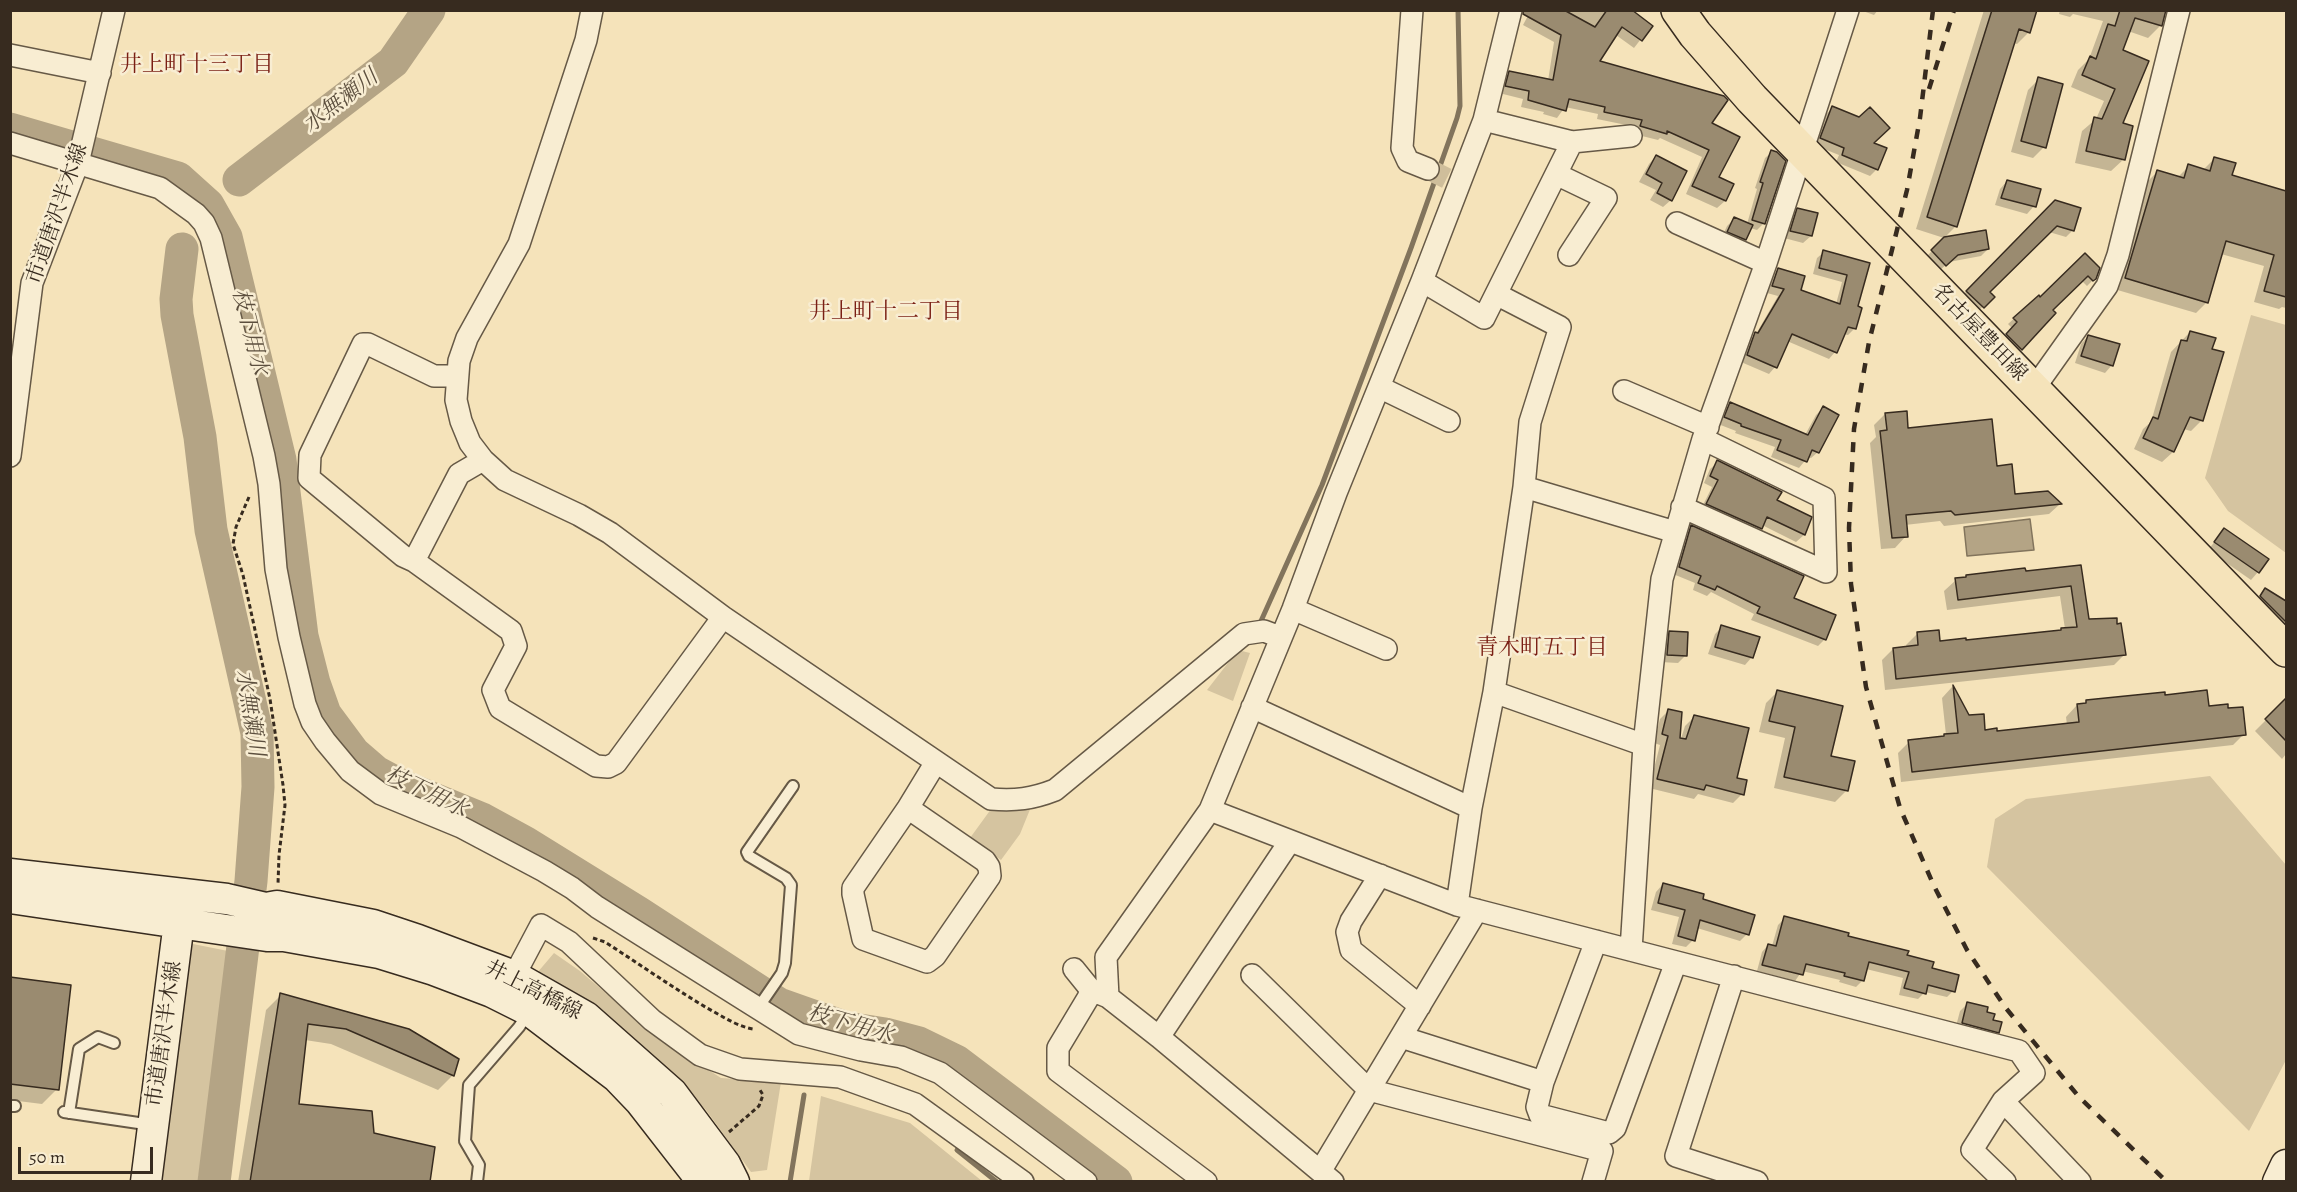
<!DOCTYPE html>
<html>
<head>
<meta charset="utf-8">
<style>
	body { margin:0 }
	#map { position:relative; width:2297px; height:1192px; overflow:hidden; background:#f5e3ba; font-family:Alegreya,serif }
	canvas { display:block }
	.frame { position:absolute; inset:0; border:12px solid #372b1f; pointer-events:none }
	.scale { position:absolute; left:18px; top:1147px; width:135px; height:27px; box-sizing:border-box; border:3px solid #372b1f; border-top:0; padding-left:8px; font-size:18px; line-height:21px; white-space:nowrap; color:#372b1f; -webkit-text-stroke:4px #f8edd2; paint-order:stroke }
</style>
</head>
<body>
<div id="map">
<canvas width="2297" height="1192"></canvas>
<div class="frame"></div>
<div class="scale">50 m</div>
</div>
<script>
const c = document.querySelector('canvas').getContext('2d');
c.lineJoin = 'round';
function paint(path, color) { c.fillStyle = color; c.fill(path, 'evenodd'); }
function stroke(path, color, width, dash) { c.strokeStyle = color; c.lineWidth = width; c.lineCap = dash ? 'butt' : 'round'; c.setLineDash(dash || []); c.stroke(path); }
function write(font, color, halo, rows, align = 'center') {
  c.font = font + ' Alegreya,"Noto Serif JP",serif'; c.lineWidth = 5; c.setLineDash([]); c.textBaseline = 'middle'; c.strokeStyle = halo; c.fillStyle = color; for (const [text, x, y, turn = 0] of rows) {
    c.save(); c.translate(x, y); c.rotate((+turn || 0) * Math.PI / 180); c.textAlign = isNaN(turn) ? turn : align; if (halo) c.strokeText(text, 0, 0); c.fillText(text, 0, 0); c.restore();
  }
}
paint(new Path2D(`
	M2251 315 2286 325V553L2228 511 2205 478Z
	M1238 650 1250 653 1233 701 1207 690Z
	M2210 776 2286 865V1060L2249 1131 1987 867 1995 819 2026 799Z
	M994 805 1031 807 1020 834 1001 860 970 838Z
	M188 943 228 951 198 1181 157 1182Z
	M554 953 580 971 656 1036 721 1078 781 1082 767 1170 751 1172 706 1110 625 1031 537 973Z
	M821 1096 910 1123 982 1181H809Z`), '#d5c4a0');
const water = new Path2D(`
	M2030 519 2034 550 1967 556 1964 527Z`);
paint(water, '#b4a485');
stroke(water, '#82745c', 1.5);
paint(new Path2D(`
	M1531 10H1629L1651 26 1634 48 1616 35 1598 62 1709 124 1717 178 1732 185 1725 201 1717 208 1686 194 1702 157 1660 138 1658 140 1634 134 1636 127 1597 119 1598 114 1565 107 1557 118 1543 114 1544 112 1521 107 1523 99 1499 93 1502 80 1510 72 1548 81 1554 42 1523 25Z
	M1860 10H1878L1874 15Z
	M1984 10H2036L2029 32 2017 44 2013 43 1956 226 1944 238 1916 229Z
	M2060 10H2164L2160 26 2148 38 2128 31 2121 51V124L2124 159 2111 171 2075 163 2082 131 2096 119 2104 101 2071 87 2078 70 2089 59 2103 21 2073 14 2070 17 2059 14Z
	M2039 79 2044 147 2033 158 2011 152 2028 90Z
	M1833 108 1860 119 1872 144 1877 169 1870 176 1836 162 1839 155 1814 145 1826 114Z
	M1772 152 1764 223 1757 230 1750 228 1745 239 1738 247 1721 239 1727 226 1734 219 1747 224 1757 189 1755 188 1765 158Z
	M1656 156 1671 200 1663 207 1650 200 1656 190 1639 182 1649 164Z
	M2215 158 2230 176 2286 193V308L2282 307 2279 309 2254 302 2264 266 2221 254 2207 302 2196 313 2114 289 2146 183 2157 172 2177 178 2189 166 2203 170Z
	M2007 181 2034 206 2027 214 1995 205 2000 189Z
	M2055 202 2073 230 2066 237 2049 232 1988 292 1993 297 1976 313 1960 298Z
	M1798 209 1811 236 1803 243 1784 238 1791 217Z
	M1945 238 1988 249 1981 256 1949 262 1938 272 1925 258Z
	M1824 252 1868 264 1856 308 1855 328 1848 335 1843 334 1835 352 1829 359 1787 341 1775 367 1769 374 1741 362 1749 341 1756 334 1778 296 1767 293 1772 276 1778 269 1799 291 1836 304 1842 282 1813 274 1817 258Z
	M2085 255 2095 278 2087 286 2082 281 2051 310 2054 313 2015 355 2001 340 2013 329 2008 324 2038 297 2040 299Z
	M2190 332 2211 350 2202 420 2191 431 2183 429 2173 452 2162 462 2134 449 2143 429 2151 422 2171 352Z
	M2088 336 2112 365 2105 373 2075 363 2081 344Z
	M1730 404 1805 435 1816 415 1823 408 1818 452 1811 458 1808 457 1799 468 1771 457 1775 447 1735 433 1736 431 1718 424 1723 410Z
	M1885 414 2013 496 2060 504 2049 514 1944 526 1940 521 1905 525 1906 536 1895 548 1881 549 1870 443 1876 437 1874 425Z
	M1718 462 1775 501 1810 521 1804 535 1796 542 1762 525 1753 535 1700 511 1712 487 1704 483 1710 469Z
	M1691 527 1792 599 1825 639 1818 646 1751 620 1754 614 1711 592 1707 596 1693 590 1695 583 1673 574 1685 534Z
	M2224 530 2258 572 2251 580 2208 550Z
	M2079 566 2088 621 2125 654 2114 665 1885 690 1882 660 1893 649 1907 648 1906 645 1918 633 1938 643 1965 642 2060 632 2065 629 2060 596 1947 610 1944 591 1956 580 1964 579 1966 576 2024 573Z
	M2265 590 2286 603V635L2255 602Z
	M1722 627 1752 657 1745 665 1708 654 1715 634Z
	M1670 632 1685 656 1678 663 1660 662 1663 640Z
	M1952 687 1968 717 1984 731 1996 733 2067 725 2066 717 2077 705H2083L2086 702 2227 710 2244 734 2233 745 1901 782 1898 753 1909 742 1942 738 1946 735 1942 698Z
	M1777 692 1830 757 1846 791 1835 802 1774 788 1785 738 1759 732 1766 703Z
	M2286 700V754L2282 759 2255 731Z
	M1669 710 1679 745 1685 726 1694 717 1742 794 1733 803 1698 794 1694 799 1649 788 1660 745 1654 743 1660 719Z
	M1663 884 1701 900 1747 934 1740 941 1697 928 1693 940 1686 947 1672 944 1679 917 1651 910 1656 892Z
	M1785 918 1906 956 1931 969 1953 991 1947 997 1925 992 1918 999 1899 995 1903 978 1866 969 1863 980 1856 987 1839 982 1840 980 1802 971 1795 981 1757 971 1762 952 1768 945 1772 946 1778 925Z
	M10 979 57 1089 42 1104 10 1100Z
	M281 995 453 1075 438 1090 331 1044 305 1040 298 1105 373 1134 428 1182H238L266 1010Z
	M1967 1004 1985 1013 1991 1021 1998 1032 1991 1039 1955 1030 1960 1011Z`), '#0003');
stroke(new Path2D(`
	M1261 621 1322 485 1411 248 1457 118 1460 106 1458 10
	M957 1150 997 1182
	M790 1182 804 1095`), '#82745c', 5);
stroke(new Path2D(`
	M10 129 178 178 208 205 226 237 280 460 302 636 314 683 325 714 354 753 376 772 402 786 482 819 526 843 639 913 779 1004 847 1028 885 1034 919 1043 956 1061 1116 1182
	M239 180 393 62 429 10
	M182 249 176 299 177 315 200 437 211 530 257 733 258 787 251 881 214 1182`), '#b4a485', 33);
const building = new Path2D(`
	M1523 10H1564L1595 27 1607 10H1632L1653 26 1642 41 1622 27 1600 61 1724 96 1728 100 1712 123 1740 137 1719 177 1734 184 1726 201 1692 186 1709 150 1667 131V134L1640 126 1642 120 1604 112 1605 107 1569 99 1566 111 1528 100 1529 91 1505 86 1509 71 1553 80 1561 35 1523 14Z
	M1992 10H2037L2030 33 2019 29 1957 227 1927 217Z
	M2120 10H2166L2162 26 2135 18 2123 50 2149 61 2123 123 2133 126 2125 160 2086 151 2094 117 2102 119 2115 89 2082 75 2090 56 2096 59 2108 24 2115 26Z
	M2038 77 2063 84 2046 148 2021 141Z
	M1832 106 1859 117 1870 107 1890 128 1874 143 1887 148 1878 170 1842 155 1844 148 1820 138Z
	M1771 150 1777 152 1786 161 1765 224 1752 220 1763 183 1760 182Z
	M1656 155 1687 171 1672 201 1657 193 1662 183 1646 174Z
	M2214 157 2236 163 2232 175 2286 191V297L2264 291 2274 255 2226 241 2208 303 2125 278 2157 170 2184 178 2188 164 2210 171Z
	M2007 180 2041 189 2036 207 2001 198Z
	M2055 200 2081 208 2074 231 2057 226 1990 292 1995 297 1984 308 1966 291Z
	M1797 208 1818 213 1812 236 1790 231Z
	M1734 217 1753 225 1746 240 1727 232Z
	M1986 230 1989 249 1958 255 1946 266 1931 250 1944 237Z
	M1823 250 1870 263 1858 306 1862 308 1856 329 1848 327 1837 353 1792 334 1777 368 1747 355 1755 332 1758 333 1784 289 1772 286 1778 268 1805 276 1801 290 1840 304 1847 275 1819 268Z
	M2085 253 2100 268 2096 279 2093 281 2088 276 2053 310 2056 313 2022 350 2006 334 2017 322 2013 318 2039 295 2040 297Z
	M2190 331 2216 338 2212 349 2224 352 2203 421 2190 417 2174 452 2143 438 2153 417 2158 419 2181 340 2187 341Z
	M2088 335 2120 344 2113 366 2081 356Z
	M1730 402 1808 435 1823 406 1839 415 1819 453 1812 450 1807 462 1777 450 1781 440 1741 426V424L1724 417Z
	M1907 411 1908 428 1992 419 1997 466 2012 464 2015 494 2048 491 2062 504 1955 515 1951 511 1906 515 1908 537 1892 538 1880 431 1887 430 1885 413Z
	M1717 460 1782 492 1777 500 1812 517 1805 535 1767 517 1762 529 1706 504 1718 480 1710 476Z
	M1691 525 1804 576 1794 598 1836 615 1826 640 1757 613 1760 607 1717 586 1715 590 1698 583 1701 576 1679 567Z
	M2224 528 2269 559 2259 573 2214 542Z
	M2081 565 2089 619 2117 618V624L2121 623 2126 655 1896 679 1893 648 1918 645 1917 632 1939 630 1940 641 1966 638V640L2061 630V628L2077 627 2071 586 1958 600 1955 578 1966 577V575L2025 568 2026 571Z
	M2265 588 2286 601V622L2260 596Z
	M1721 625 1760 637 1753 658 1715 647Z
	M1669 631 1688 632 1687 656 1667 655Z
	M1953 685 1969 715 1984 714 1985 730 1997 728V731L2079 722 2077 704 2086 703V700L2165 692V695L2207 690 2209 706 2228 704V708L2243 707 2246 735 1912 772 1908 740 1944 736V734L1958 733Z
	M1777 690 1843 706 1831 756 1855 761 1848 791 1784 777 1795 727 1769 721Z
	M2286 698V741L2265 719Z
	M1668 709 1682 712 1680 738 1686 739 1694 715 1749 728 1737 778 1747 780 1744 795 1706 785 1704 790 1657 779 1668 736 1662 734Z
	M1663 883 1704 894 1703 899 1755 915 1749 935 1700 920 1695 941 1678 936 1685 910 1658 903Z
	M1784 916 1849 933 1848 936 1909 951 1907 955 1934 962 1932 968 1959 975 1955 992 1928 985 1926 994 1904 988 1909 972 1869 962 1864 981 1844 976 1845 973 1806 964 1803 975 1762 965 1768 944 1776 946Z
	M10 977 71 985 59 1090 10 1084Z
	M280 993 409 1029 459 1059 454 1076 346 1029 308 1024 299 1104 372 1111 374 1133 435 1147 430 1182H250Z
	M1967 1002 1988 1007 1987 1012 1995 1014 1993 1020 2002 1022 1999 1033 1962 1023Z`);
paint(building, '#9a8b70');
stroke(building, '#372b1f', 1.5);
stroke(new Path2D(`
	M1428 169 1448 179`), '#cfbe9b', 21, [21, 10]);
const lane = new Path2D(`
	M758 1008 782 973 785 963 791 885 786 878 749 856 747 852 793 786
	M10 1106H15
	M64 1112 152 1125
	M69 1113 79 1049 98 1037 114 1043
	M477 1182 479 1165 465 1141 469 1085 519 1027 528 1013`);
const street = new Path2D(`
	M592 10 586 40 519 244 467 338 459 361 456 400 461 421 470 443 483 460 505 480 579 515 610 533 723 617 991 799C1015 801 1032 799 1055 790L1244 634 1264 631 1280 637
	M1412 10 1402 148 1408 161 1428 169
	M10 55 100 73
	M1572 142 1631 136
	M10 143 160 188 196 214 204 223 211 238 264 456 269 484 276 569 289 637 305 704 312 722 325 741 350 771 381 794 461 827 544 871 572 888 597 907 799 1034 861 1050 901 1057 940 1073 1086 1182
	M1556 174 1606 198 1569 255
	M1677 223 1766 263
	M1422 281 1484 318 1572 142 1484 120
	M1379 387 1449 421
	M2033 390 2107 286 2118 255 2179 10
	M1624 391 1708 427
	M10 456 32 283 78 163 114 10
	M483 460 459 474 414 561 511 631 516 646 493 690 500 708 596 766 608 767 616 763 723 617
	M1524 487 1675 532
	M1682 507 1826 572 1824 498 1703 439
	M414 561 403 556 309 478 310 455 363 344H368L434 376H456
	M1293 609 1386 649
	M1494 692 1644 745
	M1252 707 1471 808
	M908 808 985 861 989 867 990 876 935 956 927 962 863 939 853 894V888L908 808 936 762
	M1210 810 1457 905 2019 1051 2034 1073 2003 1101 1972 1150 2005 1182
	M1380 875 1351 921 1347 932 1351 950 1420 1006
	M1457 905 1471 808 1494 692 1524 487 1530 422 1560 327 1496 294
	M1596 941 1543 1082 1537 1107 1540 1115 1609 1133 1615 1128 1676 962
	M1631 950 1644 745 1662 579 1703 439 1766 263 1848 10
	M1074 969 1091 990
	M1252 975 1369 1090 1602 1151 1593 1182
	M514 976 541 925 569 942 652 1020 700 1055 740 1069 840 1077 915 1104 1023 1182
	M1734 976 1676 1156 1757 1182
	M1108 997 1091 990 1088 998 1058 1048V1071L1206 1182
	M1159 1037 1290 841
	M1401 1037 1543 1082
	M2003 1101 2080 1182
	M1321 1170 1477 910
	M1333 1182 1159 1037 1108 997 1106 957 1210 810 1293 609 1336 493 1422 281 1484 120 1511 10`);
const secondary = new Path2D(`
	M10 874 227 899 266 908 277 906 373 925 418 940 514 976 586 1017 672 1093 725 1164 734 1182
	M10 898 267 936H284L379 953 434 970 492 992 530 1011 617 1077 640 1101 703 1182
	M146 1182 179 922
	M2278 1182 2286 1165`);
const primary = new Path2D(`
	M1678 10 1695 34 1752 99 2286 650`);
stroke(lane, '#665946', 14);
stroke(street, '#665946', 24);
stroke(secondary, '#372b1f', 33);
stroke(primary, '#372b1f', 36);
stroke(new Path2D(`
	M249 497 236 527 233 544 243 575 270 699 283 785 285 805 279 855 278 884
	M593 938 605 942C639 964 672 987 707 1008 722 1016 736 1026 753 1029
	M729 1132 759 1106 763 1095 760 1090`), '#372b1f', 3, [4.5, 3]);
stroke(lane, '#f8edd2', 10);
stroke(street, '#f8edd2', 21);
stroke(secondary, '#f8edd2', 30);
stroke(primary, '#f5e3ba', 33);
stroke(new Path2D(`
	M1933 10 1920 118 1907 190 1869 342 1854 429 1849 528 1851 584 1866 687 1900 808 1934 886 1967 950 2005 1007 2079 1097 2167 1182
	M1929 89 1954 10`), '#372b1f', 4.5, [10, 10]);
write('21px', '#372b1f', '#f8edd2', [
	["市道唐沢半木線",58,214,-71],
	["名古屋豊田線",1979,333,46],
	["井上高橋線",533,991,27],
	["市道唐沢半木線",165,1034,-82]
]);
write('22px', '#7a1f14', '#f8edd2', [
	["井上町十三丁目",197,66],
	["井上町十二丁目",886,313],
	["青木町五丁目",1542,649]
]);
write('italic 22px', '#5c4f3e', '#f8edd2', [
	["水無瀬川",341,102,-38],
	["枝下用水",249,332,76],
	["水無瀬川",249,713,81],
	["枝下用水",426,793,26],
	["枝下用水",850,1025,16]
]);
</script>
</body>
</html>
